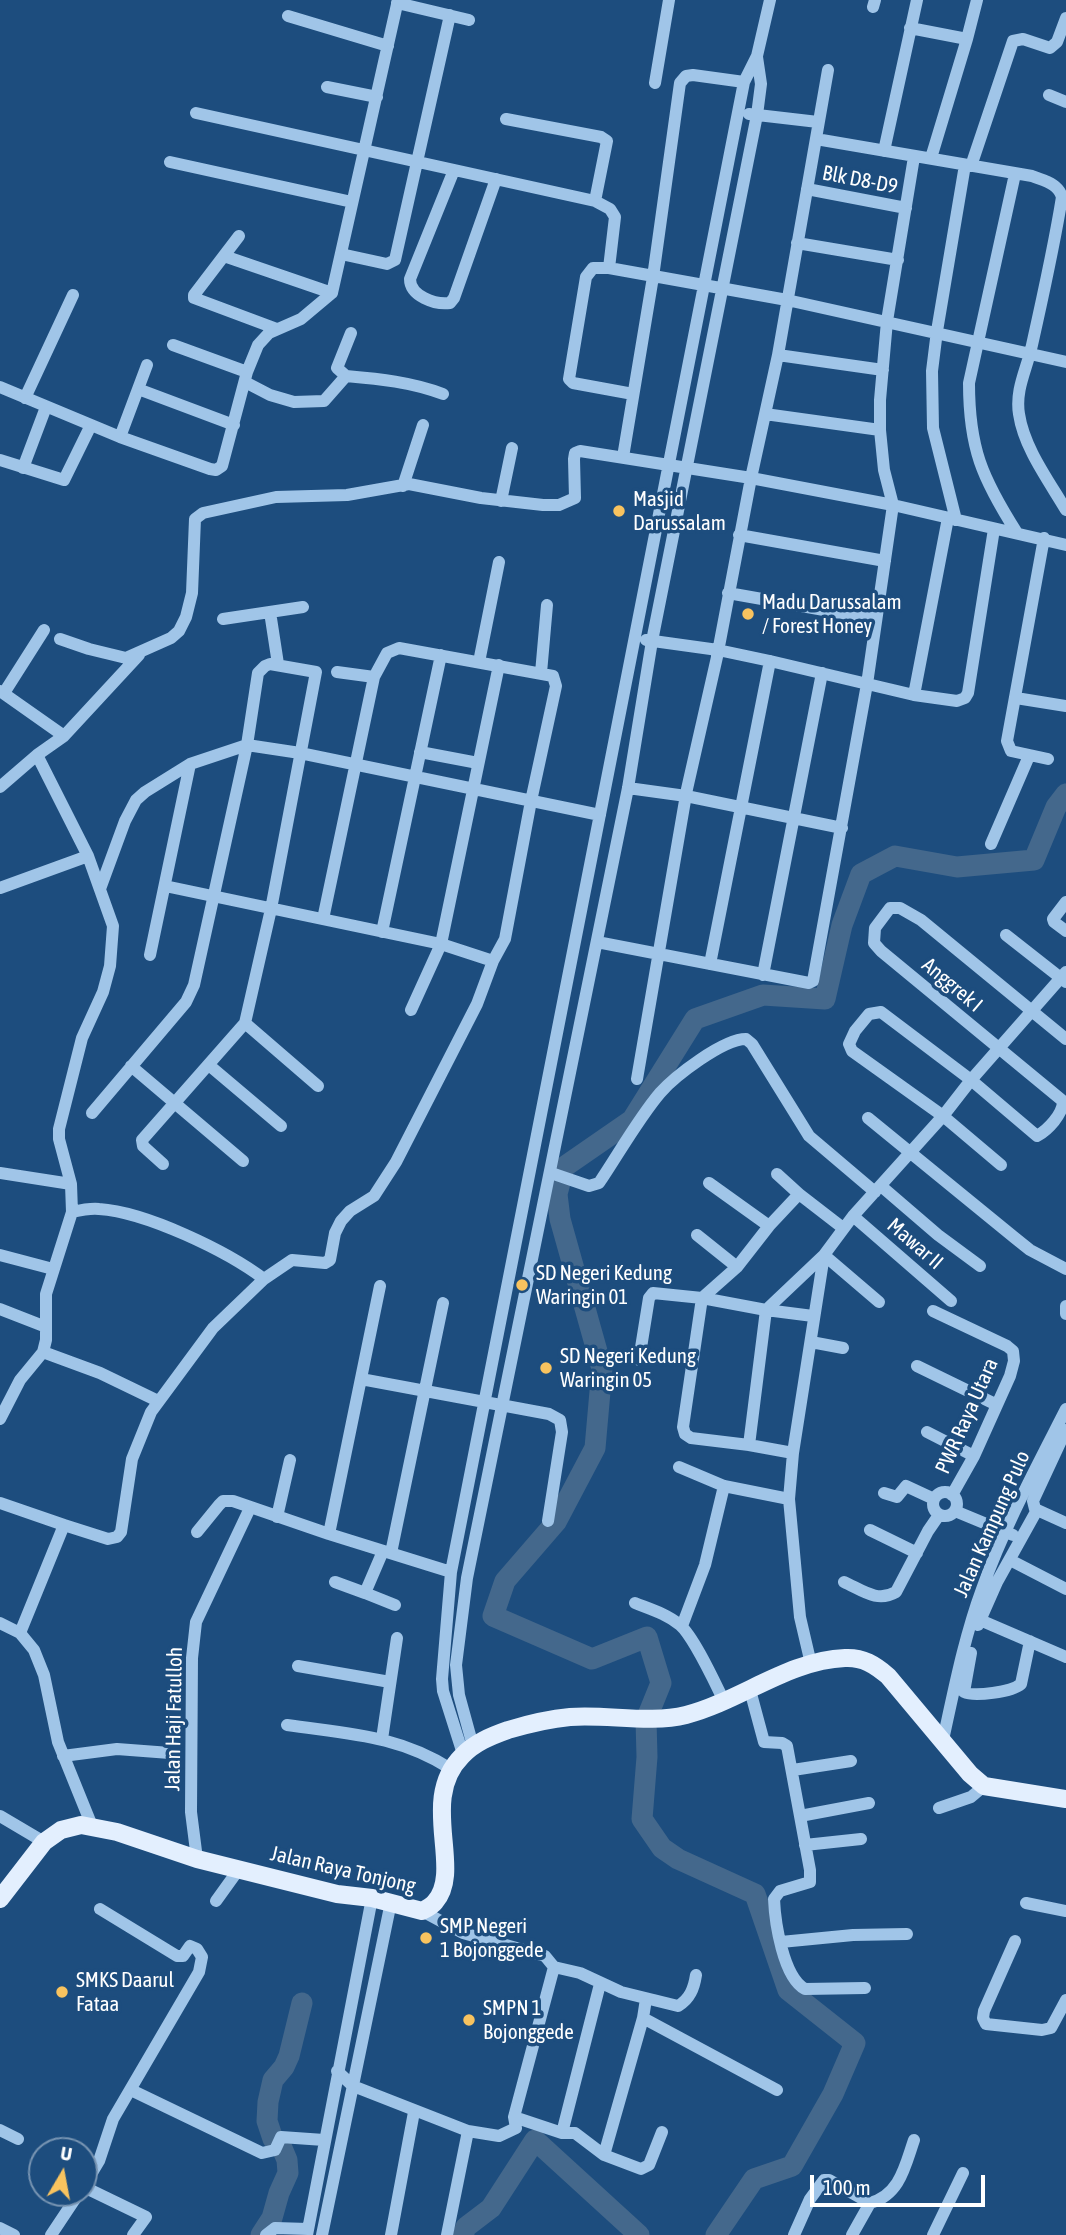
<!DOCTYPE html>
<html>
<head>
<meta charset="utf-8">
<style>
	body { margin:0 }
	#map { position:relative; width:1066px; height:2235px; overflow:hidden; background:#1d4d7e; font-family:"Asap Condensed",sans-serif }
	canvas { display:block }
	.north { position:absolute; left:28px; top:2137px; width:70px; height:70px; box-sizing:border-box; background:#1d4d7e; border:2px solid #7794b2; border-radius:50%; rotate:10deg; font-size:19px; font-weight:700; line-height:28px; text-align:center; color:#fff }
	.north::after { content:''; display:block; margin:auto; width:24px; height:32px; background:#f8c35f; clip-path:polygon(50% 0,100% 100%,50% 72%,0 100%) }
	.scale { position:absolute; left:810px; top:2175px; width:175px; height:32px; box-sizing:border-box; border:4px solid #fff; border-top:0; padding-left:9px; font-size:21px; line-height:24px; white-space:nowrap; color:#fff; -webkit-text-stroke:5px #1d4d7e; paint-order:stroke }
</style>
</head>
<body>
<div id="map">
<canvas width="1066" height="2235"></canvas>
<div class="north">U</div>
<div class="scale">100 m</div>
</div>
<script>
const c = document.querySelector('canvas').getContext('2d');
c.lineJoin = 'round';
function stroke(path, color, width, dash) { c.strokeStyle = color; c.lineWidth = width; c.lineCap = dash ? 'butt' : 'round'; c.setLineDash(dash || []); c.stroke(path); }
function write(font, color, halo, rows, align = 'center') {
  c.font = font + ' "Asap Condensed",sans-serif'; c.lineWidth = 7; c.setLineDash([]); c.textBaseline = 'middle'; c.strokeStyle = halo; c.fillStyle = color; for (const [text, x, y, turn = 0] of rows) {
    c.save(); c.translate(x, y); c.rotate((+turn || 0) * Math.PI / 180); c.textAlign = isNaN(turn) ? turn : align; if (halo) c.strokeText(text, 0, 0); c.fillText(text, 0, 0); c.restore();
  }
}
stroke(new Path2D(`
	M261 2235 272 2218 279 2193 288 2173 287 2160 282 2148 273 2139 267 2121 268 2102 273 2080 284 2067 289 2056 302 2003
	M463 2235 466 2227 491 2208 535 2140 639 2235
	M716 2235 754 2179 792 2166 833 2094 855 2043 788 1990 755 1894 678 1859 662 1848 642 1819 647 1757 646 1720 661 1683 647 1637 592 1659 493 1616 505 1581 556 1522 595 1448 602 1369 560 1219 557 1194 564 1167 632 1120 695 1019 763 995 825 999 842 925 861 874 895 856 957 867 1034 860 1056 807 1066 794`), '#44688c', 21);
stroke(new Path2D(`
	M397 3 469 20
	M873 7 875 0
	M288 16 388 46
	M910 28 967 39
	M655 83 669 0
	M327 87 377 97
	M1049 95 1066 102
	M196 113 595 201 610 209 615 217 609 268
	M749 114 818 122
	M506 119 601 137 607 141 595 201
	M816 139 1032 176C1044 181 1058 183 1062 197 1054 247 1043 296 1032 345 1027 369 1015 389 1019 414 1024 448 1049 481 1066 510
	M884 151 917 0
	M931 158 967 39 977 0
	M170 162 352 202
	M971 166 1013 41 1023 39 1050 48 1057 42 1066 18
	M454 170 410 279C410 296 435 305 450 303L454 298 496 179
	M1015 174 969 383C969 448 982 478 1017 533
	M807 189 906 208
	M239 236 194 295V298L277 329
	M797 243 898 260
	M341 254 387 264 395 260 450 15
	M224 256 332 293
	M173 345 247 372
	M778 355 883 370
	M346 376C380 379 411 382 443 394
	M245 382 270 395 294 402 324 401 346 376 337 368 351 333
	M0 387 120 437 210 469 216 470 222 466 247 372 258 345 269 333 301 319 332 293 398 0
	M138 389 234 425
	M633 394 573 383 569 379 586 277 593 268H609L787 300 1066 362
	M25 398 73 295
	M765 414 880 430
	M120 437 147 365
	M623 457 653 277 680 83 686 76 693 75 744 82
	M0 460 64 480 91 425
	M23 468 46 407
	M403 486 423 425
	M501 501 512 448
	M956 520 933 428 932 371 937 331 965 165
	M739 535 885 561
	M1044 538 1007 741 1011 751 1048 759
	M728 593 875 619
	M270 612 278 664
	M223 619 303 607
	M60 639 89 649 126 658 171 638 179 631 186 617 192 593 195 519 203 513 276 497 347 495 409 484 481 498 543 505H559L575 498 574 459 575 453 580 451 751 478 893 505 1066 545
	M646 640 718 650 770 661 914 695 957 701 965 698 968 693 994 529
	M479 662 499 562
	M337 672 374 677
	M541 673 547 605
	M0 691 64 736
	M4 693 44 630
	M914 695 948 518
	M1016 698 1066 706
	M420 752 478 763
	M0 787 37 755 64 736 139 655
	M628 788 686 796 842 828
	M991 844 1029 756
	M165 886 441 944 493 961
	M0 888 88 856
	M100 889 125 821 136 800 145 792 190 764 247 745 300 753 600 815
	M1066 902 1053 919 1054 922 1066 931
	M382 932 441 655
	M1006 935 1066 982
	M597 942 809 983 813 981 867 684 893 505 884 470 880 430V400L887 321 914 157
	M150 955 190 764
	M710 964 770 661
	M763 975 822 673
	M411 1010 441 944 499 665
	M245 1023 318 1086
	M131 1066 243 1161
	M210 1066 281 1126
	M637 1079 687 789 717 657 751 478 778 355 828 70
	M92 1113 186 1002 194 985 247 745 258 673 265 666 270 664 316 672 271 909 245 1023 142 1140 143 1146 163 1164
	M868 1118 1015 1238 1030 1250 1066 1269
	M1001 1165 943 1116 852 1051 849 1044 855 1031 869 1014 881 1012 971 1080 1037 1136C1048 1130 1063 1114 1063 1101L881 951 874 943 875 928 890 908H900L921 920 1066 1039
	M0 1173 71 1184
	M551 1173 589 1186 599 1183C618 1155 638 1119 660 1093 675 1076 723 1039 746 1039L752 1044 809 1136 875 1192
	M777 1174 799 1194
	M709 1183 769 1226
	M881 1186 938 1235 980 1266
	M72 1212C81 1210 90 1208 99 1209 146 1212 227 1251 264 1279
	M853 1216 951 1301
	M697 1235 737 1267
	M0 1255 53 1269
	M1066 1306V1314
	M0 1309 46 1327
	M933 1311 1007 1346 1013 1351 1014 1361 1010 1376 974 1456 952 1495
	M811 1342 843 1348
	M43 1352 100 1373 158 1401
	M639 1360 649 1298 653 1293 702 1298 766 1310 813 1316
	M917 1366 995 1404
	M361 1379 549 1414 560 1420 562 1432 548 1521
	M0 1419 20 1380 43 1352 46 1340V1294L72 1212 71 1184 59 1139V1129L82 1038 103 992 110 966 113 926 88 856 37 755
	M1066 1430 1033 1501 1035 1509 1066 1523
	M927 1432 974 1456
	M749 1445 766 1310 824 1255 879 1302
	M793 1453 749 1445 691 1438 685 1434 683 1427 702 1298 737 1267 769 1226 799 1194 843 1228
	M679 1467 724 1486 789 1499
	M933 1504a12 12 0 1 1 24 0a12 12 0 1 1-24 0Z
	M884 1493 897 1497 906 1486 934 1499
	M0 1503 64 1525 20 1633
	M955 1511 1013 1535
	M277 1517 290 1460
	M64 1525 108 1539 117 1537 121 1532 132 1459 151 1412 213 1328 264 1279 292 1260 325 1263 330 1260 335 1233 341 1221 350 1211 374 1196 396 1162 477 1004 493 961 505 939 531 801 556 686 553 676 399 648 387 653 374 677 323 919
	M870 1530 917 1553
	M197 1532 219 1505 223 1501H233L329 1534 451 1572
	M329 1534 380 1286
	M391 1553 443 1303
	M1010 1560 1066 1589
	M335 1582 365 1593 383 1551
	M844 1582C862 1590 877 1603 896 1592L928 1531 939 1515
	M365 1593 395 1605
	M635 1603C650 1609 667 1614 680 1625 694 1637 715 1683 724 1701
	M980 1620 1066 1657
	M0 1623 20 1633 34 1650 44 1675 58 1742 92 1826
	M978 1625 997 1582 1037 1510
	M682 1626 705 1565 724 1486
	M971 1653 964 1692C974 1697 1012 1692 1021 1684L1030 1641
	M811 1664 800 1617 789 1499 793 1453 824 1255 853 1216 943 1116 971 1080 1066 972
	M298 1666 390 1682
	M750 1690 764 1742 782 1743 787 1746 810 1870V1882L780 1891 774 1899C775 1922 783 1977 805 1989L865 1988
	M287 1725C348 1734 398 1735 451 1769
	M382 1739 397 1638
	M943 1740C954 1690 964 1638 982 1589 1004 1527 1036 1468 1066 1409
	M473 1746 459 1695 456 1665 467 1578 628 788 652 641 757 115 761 84 757 57
	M463 1754 443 1691 442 1679 451 1572 744 82 757 56 770 0
	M63 1756 117 1749 170 1753
	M793 1770 851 1761
	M939 1808 971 1797 984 1786
	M0 1816 44 1842
	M800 1816 869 1803
	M805 1845 861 1839
	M197 1859 191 1812 192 1658 196 1622 250 1508
	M216 1901 239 1869
	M1026 1903 1066 1911
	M422 1911 463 1933 545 1956 554 1967 580 1973 621 1992 678 2006C690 1999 694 1988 696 1975
	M1015 1941 984 2011 983 2018 986 2024 1042 2030 1051 2028 1066 2000
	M781 1942 853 1935 907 1934
	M643 2018 777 2090
	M337 2071 353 2086 468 2131 499 2136 516 2128 514 2117 554 1967
	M131 2090 262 2153 275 2150 281 2137 324 2140
	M514 2117 562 2133H575L604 2155 641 2169 649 2165 662 2132
	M0 2130 18 2139
	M562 2133 600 1984
	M604 2155 643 2018 646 1999
	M84 2186 99 2161 113 2119 199 1972 202 1957 197 1949 190 1946 183 1956H177L100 1909
	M84 2187 146 2217 133 2235
	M0 2228 14 2235
	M51 2235 79 2193
	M266 2235 275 2228 308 2229
	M307 2235 372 1898
	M322 2235 391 1902
	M391 2235 414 2112
	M447 2235 468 2131
	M794 2235 810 2199 824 2180H829L870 2203
	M852 2235 870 2203C900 2195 905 2166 914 2140
	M933 2235 963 2173`), '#a0c5e8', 12);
stroke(new Path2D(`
	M0 1899 44 1842 61 1830 81 1825 117 1832 197 1859 337 1894 372 1898 422 1911C426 1909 432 1906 435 1902 464 1869 418 1800 462 1756 474 1743 491 1736 508 1730 528 1724 548 1719 570 1717 607 1714 650 1724 686 1715 740 1701 789 1660 845 1658 863 1657 875 1665 888 1676L970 1774 984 1786 1066 1799`), '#e3effe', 18);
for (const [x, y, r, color] of [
	[619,511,7,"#f8c35f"],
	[748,614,7,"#f8c35f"],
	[522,1285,7,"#f8c35f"],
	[546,1368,7,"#f8c35f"],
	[426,1938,7,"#f8c35f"],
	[62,1992,7,"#f8c35f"],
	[469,2020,7,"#f8c35f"]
]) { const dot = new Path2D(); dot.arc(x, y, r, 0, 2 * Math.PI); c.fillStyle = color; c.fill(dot); stroke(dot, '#1d4d7e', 2.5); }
write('21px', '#fff', '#1d4d7e', [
	["Blk D8-D9",860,180,11],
	["Anggrek I",952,985,40],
	["Mawar II",915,1244,41],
	["PWR Raya Utara",967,1416,-66],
	["Jalan Kampung Pulo",992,1524,-66],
	["Jalan Haji Fatulloh",174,1719,-89],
	["Jalan Raya Tonjong",343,1870,13]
]);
write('21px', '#fff', '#1d4d7e', [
	["Masjid",633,499],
	["Darussalam",633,523],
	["Madu Darussalam",762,602],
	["/ Forest Honey",762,626],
	["SD Negeri Kedung",536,1273],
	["Waringin 01",536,1297],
	["SD Negeri Kedung",560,1356],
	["Waringin 05",560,1380],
	["SMP Negeri",440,1926],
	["1 Bojonggede",440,1950],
	["SMKS Daarul",76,1980],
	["Fataa",76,2004],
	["SMPN 1",483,2008],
	["Bojonggede",483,2032]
], 'left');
</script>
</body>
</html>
